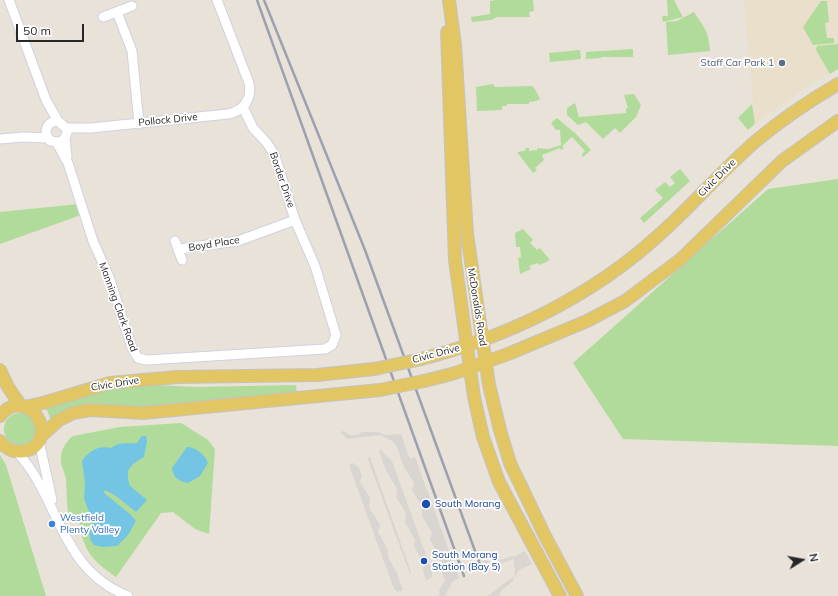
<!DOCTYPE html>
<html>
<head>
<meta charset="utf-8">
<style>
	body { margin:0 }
	#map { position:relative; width:838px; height:596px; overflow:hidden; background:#e8e2d9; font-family:Mulish,sans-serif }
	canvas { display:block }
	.north { position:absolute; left:782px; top:540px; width:40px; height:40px; -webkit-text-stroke:3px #fff; paint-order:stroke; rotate:79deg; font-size:11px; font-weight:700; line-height:16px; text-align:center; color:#272727 }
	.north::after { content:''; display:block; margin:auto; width:14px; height:18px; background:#272727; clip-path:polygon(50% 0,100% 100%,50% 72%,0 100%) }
	.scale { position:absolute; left:16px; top:24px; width:68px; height:18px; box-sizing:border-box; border:2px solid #272727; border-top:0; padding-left:5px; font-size:12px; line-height:14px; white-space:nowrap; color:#272727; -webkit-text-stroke:3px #fff; paint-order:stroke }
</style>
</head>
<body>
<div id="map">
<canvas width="838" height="596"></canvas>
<div class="north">N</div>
<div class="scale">50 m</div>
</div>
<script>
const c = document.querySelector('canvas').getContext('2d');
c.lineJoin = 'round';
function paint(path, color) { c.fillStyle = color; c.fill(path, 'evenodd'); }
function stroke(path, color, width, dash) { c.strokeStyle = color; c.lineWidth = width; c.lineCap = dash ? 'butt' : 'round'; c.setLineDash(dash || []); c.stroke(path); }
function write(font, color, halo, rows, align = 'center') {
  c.font = font + ' Mulish,sans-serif'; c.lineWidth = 3.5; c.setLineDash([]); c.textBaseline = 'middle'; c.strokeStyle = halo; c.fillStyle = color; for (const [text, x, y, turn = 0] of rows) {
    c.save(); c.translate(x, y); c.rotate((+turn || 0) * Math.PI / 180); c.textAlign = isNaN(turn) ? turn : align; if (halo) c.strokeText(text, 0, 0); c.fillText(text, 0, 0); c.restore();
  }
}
paint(new Path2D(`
	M744 0H838V69L808 86 755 124Z`), '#e9dfca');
paint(new Path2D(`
	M496 0H533L534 11 529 12 530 17H497L491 20 472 22 471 17 490 14V1Z
	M667 0H674L683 17 663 22 662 16H668Z
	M821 1H827L829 22 825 23 827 38H834V43L813 45 803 27Z
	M694 12C704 27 709 32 710 51L668 55 666 22 677 21Z
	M838 44V69L830 74 816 50 817 46Z
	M633 49V57H601V58L586 59V52Z
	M580 50 581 59 550 62 549 53Z
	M493 84 495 87 532 86 535 89 540 99 536 101 529 102V104H507V106H502V110L477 111 476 87Z
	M634 94 641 105 636 117 620 133 615 128 603 139 586 122 578 125 567 115V108L575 103 579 117 626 113V108H628L624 95Z
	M752 104 755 124 748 130 738 118Z
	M557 118 576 134 591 150 583 157 582 154 585 151 572 137 562 146 564 148 561 150 560 148 542 155 544 160 535 168 537 170 533 173 517 152 525 151 526 148H529V151L537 150V148L548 149 561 145 560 130H556L551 123Z
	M680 169 690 181 644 223 640 218 663 198 655 190 665 182 670 187 675 183 670 177Z
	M838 179V446L623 439 573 363 768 189Z
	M79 204 81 215 0 244V212Z
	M523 229 533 240 530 243 537 250 540 248 550 260 540 265 538 263 529 266 531 269 520 274 518 258 521 257 520 247H516L515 233Z
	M154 385 197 387 296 385 297 394 51 420 46 408 107 389Z
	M4 429a16 16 0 1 1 32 0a16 16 0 1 1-32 0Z
	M181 423 208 440 215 449 209 534 195 529 173 512 161 513 116 577C91 560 82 549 79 518L70 520C66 506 67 493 66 479 65 472 60 465 61 457 61 450 67 440 73 436L120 427Z
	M0 455 6 465 46 596H0Z`), '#b0db9a');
paint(new Path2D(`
	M344 431 350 435H358L362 432H378L385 435 401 434 410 459 415 457 459 578 453 581 445 596H438L440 593 439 590 445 580 439 564 441 558 430 540 432 533 422 516V507L412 490 414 483 404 467 396 445 392 441 380 435 347 439 340 432Z
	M380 449 392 461 432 572V577L428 580H426L423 571 424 564 414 546 415 540 405 522 406 513 396 497 397 489 387 472 379 452Z
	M367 457H370L411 572 410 574Z
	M353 463 359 468 362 476 360 482 370 498 369 507 380 525 378 532 388 550V557L397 573 403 590 397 592 394 589 350 468V464Z
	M525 551 532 564 519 570 516 575 512 578 514 580 501 591 499 596H488L515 575 514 559 486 569 483 561 486 559 490 563 513 556 514 557Z`), '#d9d5d0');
paint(new Path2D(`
	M142 436H146L147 441 144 457 133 464 128 471V479L130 486 147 500 136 512 116 496 105 490 104 493 131 515 136 521 128 535 117 546 102 547 94 545 91 541 89 534 93 522 84 499 85 484 82 461C89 451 98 445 111 448 120 441 127 444 137 443Z
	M187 447C195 447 205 454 208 463L200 476 188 483C179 481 173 478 172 468Z`), '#74c5e3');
const minor = new Path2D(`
	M9 0 46 100 58 121
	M117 12 132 51 139 124
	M103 17 132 6
	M66 128H91L228 114C244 111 252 99 249 83L217 0
	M65 138 60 142 50 141 46 133C46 125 51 121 58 121L66 128 67 133 65 138 67 157
	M0 139 23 137 47 138
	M57 143 68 163 93 241 109 277 132 348 138 358 147 360 325 349 332 345 336 335 315 266 295 220 275 156 267 143 253 128 243 107
	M175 241 182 260
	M178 250 191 247 238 241 295 220
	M39 441 52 500
	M17 452C61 500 59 569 128 596`);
const major = new Path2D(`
	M449 0 455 45 467 234 489 385 500 430 510 463 545 536 577 596
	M447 32 455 260 474 397 483 437 499 482 560 596
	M417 360C506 338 591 297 659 235 693 205 722 170 756 141 782 119 809 101 838 84
	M0 370 8 387 21 406
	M424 381 452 374 508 354 587 321 625 301 681 259 782 161 838 121
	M24 407 43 403 110 383 177 377 317 375 374 369
	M0 416C29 381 63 443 24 451 14 453 6 449 0 441
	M40 437 59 420 73 413 90 410 143 413 380 390`);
stroke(minor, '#cfd2df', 11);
stroke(major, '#c3c3c3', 14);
stroke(minor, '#fff', 9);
stroke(major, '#e3c664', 12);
stroke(new Path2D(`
	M257 0 464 576
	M264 0 365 250 482 570`), '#9da0b0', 2.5);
const majorBridge = new Path2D(`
	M374 369 417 360
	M380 390 424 381`);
stroke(majorBridge, '#c3c3c3', 14, []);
stroke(majorBridge, '#e3c664', 12);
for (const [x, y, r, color] of [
	[782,63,4,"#5c6f8a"],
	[426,504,5,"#1a4fb4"],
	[52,524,4,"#3f7fe0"],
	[424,561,4,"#1a4fb4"]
]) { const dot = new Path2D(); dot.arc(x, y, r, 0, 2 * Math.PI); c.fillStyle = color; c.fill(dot); stroke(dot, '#fff', 1.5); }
write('10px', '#4e5e75', '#fff', [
	["Staff Car Park 1",774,63]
], 'right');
write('10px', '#272727', '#fff', [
	["Pollock Drive",168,120,-6],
	["Civic Drive",717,178,-45],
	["Border Drive",282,180,71],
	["Boyd Place",214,244,-9],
	["Manning Clark Road",118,307,70],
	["McDonalds Road",477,307,81],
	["Civic Drive",436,354,-15],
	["Civic Drive",115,384,-9]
]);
write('10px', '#164399', '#fff', [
	["South Morang",435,504],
	["South Morang",432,555],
	["Station (Bay 5)",432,567]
], 'left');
write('10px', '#366cbe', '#fff', [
	["Westfield",60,518],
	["Plenty Valley",60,530]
], 'left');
</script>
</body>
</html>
